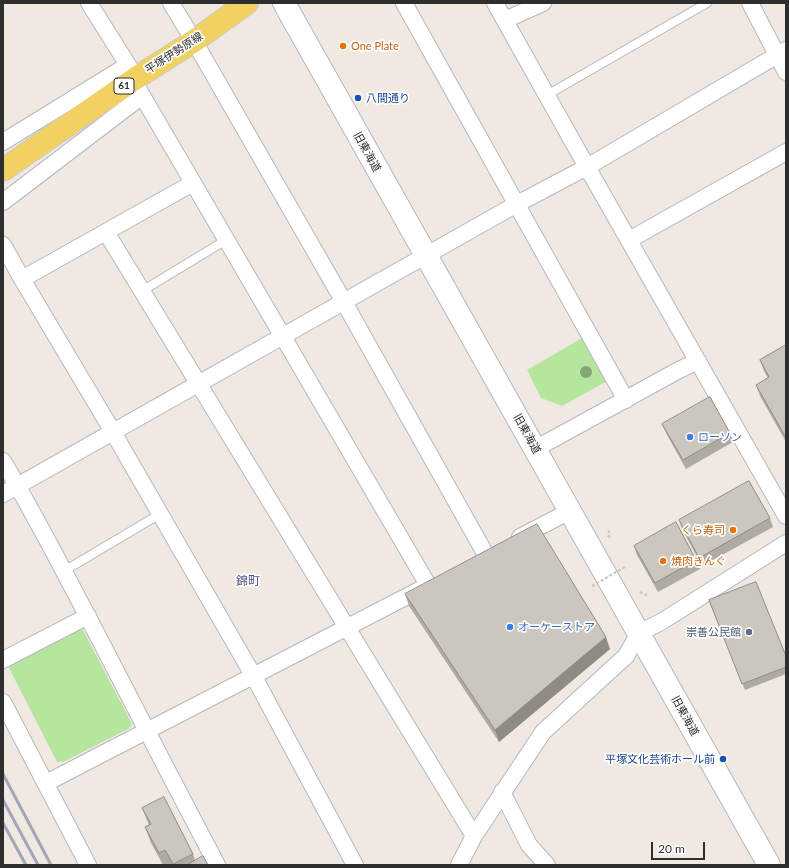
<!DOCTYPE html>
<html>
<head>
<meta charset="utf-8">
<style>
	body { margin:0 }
	#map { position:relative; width:789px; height:868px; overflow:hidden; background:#efe9e1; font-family:Lato,sans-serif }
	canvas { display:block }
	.frame { position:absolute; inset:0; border:4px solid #2e2e2e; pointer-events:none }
	.scale { position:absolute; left:651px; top:842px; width:54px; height:18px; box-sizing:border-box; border:2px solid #2e2e2e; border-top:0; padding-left:5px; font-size:12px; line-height:14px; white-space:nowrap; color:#2e2e2e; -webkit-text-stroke:3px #fff; paint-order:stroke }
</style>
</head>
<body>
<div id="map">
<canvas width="789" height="868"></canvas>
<div class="frame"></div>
<div class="scale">20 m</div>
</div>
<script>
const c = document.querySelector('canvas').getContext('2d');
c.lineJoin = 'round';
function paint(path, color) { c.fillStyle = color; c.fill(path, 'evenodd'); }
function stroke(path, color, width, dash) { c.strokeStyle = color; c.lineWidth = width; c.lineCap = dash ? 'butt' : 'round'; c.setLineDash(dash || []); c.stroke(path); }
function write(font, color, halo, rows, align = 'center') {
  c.font = font + ' Lato,"Noto Sans JP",sans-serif'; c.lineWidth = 3.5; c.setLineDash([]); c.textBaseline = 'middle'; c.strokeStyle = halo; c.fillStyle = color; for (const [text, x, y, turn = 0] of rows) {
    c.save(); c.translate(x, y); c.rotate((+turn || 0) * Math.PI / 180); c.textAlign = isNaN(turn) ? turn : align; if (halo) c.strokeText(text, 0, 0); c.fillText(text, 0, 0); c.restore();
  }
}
paint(new Path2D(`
	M584 337 609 380 562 406 541 398 527 370Z
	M77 628 83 630 132 724 128 729 63 762H57L9 668 10 664Z`), '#b6e59e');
const lane = new Path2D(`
	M547 95 707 3
	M142 291 226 240
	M64 571 160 514`);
const street = new Path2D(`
	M89 3 133 73
	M171 3 194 41 344 302 486 555
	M404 3 626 400
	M495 3 587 167 786 516
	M750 3 786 72
	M505 20 543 3
	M133 80 428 585
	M3 142 128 65
	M3 202 142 96
	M106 232 474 836
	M629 240 786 152
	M3 245 22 279 113 432 253 675 355 865
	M22 279 193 183
	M535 449 679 370 698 361
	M3 461C38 520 69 581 101 642 139 716 178 791 217 865
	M3 494 517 204 587 167 786 50
	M520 537 570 511
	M3 660 88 616
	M3 702 88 865
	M46 783 425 587
	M502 792 529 845 547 865
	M459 865 474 836 543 732 626 656 639 633 661 622 786 543`);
const secondary = new Path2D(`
	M284 3 769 865`);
const primary = new Path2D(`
	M3 170 136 78 194 41 247 3`);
stroke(lane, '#b4b7c1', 10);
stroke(street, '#b4b7c1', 18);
stroke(secondary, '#b4b7c1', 24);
stroke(primary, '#c9c9c9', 24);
stroke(new Path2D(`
	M609 538V530
	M640 592 648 596`), '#c9c9c9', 2.5, [3, 2]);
stroke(lane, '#fff', 8);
stroke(street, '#fff', 16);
stroke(secondary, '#fff', 22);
stroke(primary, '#f2d163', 22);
stroke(new Path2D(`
	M3 774 51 865
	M3 800 38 865
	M3 823 26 865`), '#a3a6b8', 3);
stroke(new Path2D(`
	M592 586 625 567`), '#c9c9c9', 2.5, [3, 2]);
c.fillStyle = '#84a574';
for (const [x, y] of [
	[586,372]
]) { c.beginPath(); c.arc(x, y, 6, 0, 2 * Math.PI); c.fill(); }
paint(new Path2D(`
	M786 345V442L760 396 756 385 768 378 764 371 760 360Z
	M662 424 730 433 733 442 686 469 666 433Z
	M770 518 773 527 702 566 682 529 679 520Z
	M634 546 696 560 700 569 658 592 637 555Z
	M405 594 610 649 499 742 409 606Z
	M709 600 786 656V674L745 690Z
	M142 808 193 854 195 860 208 865H163L151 843 145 827 149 825Z`), '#afaba4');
paint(new Path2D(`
	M606 637 610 649 499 742 495 730Z`), '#8e8b86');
const building = new Path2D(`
	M786 345V438L756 385 769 377 760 360Z
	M710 397 730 433 683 460 662 424Z
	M749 481 770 518 699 558 679 520Z
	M676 522 696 560 655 583 634 546Z
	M537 524 606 637 495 730 405 594Z
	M756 582 786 656V667L742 684 709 600Z
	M164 797 193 854 173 864 165 850 159 853 145 827 151 824 142 808Z
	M203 856 208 865H187Z`);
paint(building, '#cbc7bf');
stroke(building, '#8e8b86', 1);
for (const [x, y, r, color] of [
	[343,46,4,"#e8710a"],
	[358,98,4,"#1a4fb4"],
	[690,437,4,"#3f7fe0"],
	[733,530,4,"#e8710a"],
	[663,561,4,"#e8710a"],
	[510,627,4,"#3f7fe0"],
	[749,632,4,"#5c6f8a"],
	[723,759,4,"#1a4fb4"]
]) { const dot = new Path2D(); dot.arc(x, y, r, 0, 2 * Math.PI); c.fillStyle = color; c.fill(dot); stroke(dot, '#fff', 1.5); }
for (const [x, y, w] of [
	[124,86,20]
]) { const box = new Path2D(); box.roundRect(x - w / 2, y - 8, w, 16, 3); c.fillStyle = '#fff'; c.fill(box); stroke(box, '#2e2e2e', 1); }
write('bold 10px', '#2e2e2e', null, [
	["61",124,86]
]);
write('11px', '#c56008', '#fff', [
	["One Plate",351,46],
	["くら寿司",725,530,"right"],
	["焼肉きんぐ",671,561]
], 'left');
write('11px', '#2e2e2e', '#fff', [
	["平塚伊勢原線",174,53,-33],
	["旧東海道",367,152,61],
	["旧東海道",527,434,61],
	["旧東海道",685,716,61]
]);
write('11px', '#164399', '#fff', [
	["八間通り",366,98],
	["平塚文化芸術ホール前",715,759,"right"]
], 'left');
write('11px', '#366cbe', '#fff', [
	["ローソン",698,437],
	["オーケーストア",518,627]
], 'left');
write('11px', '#4e5e75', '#fff', [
	["崇善公民館",741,632]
], 'right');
write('12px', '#4d5680', '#fff', [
	["錦町",248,581]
]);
</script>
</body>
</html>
